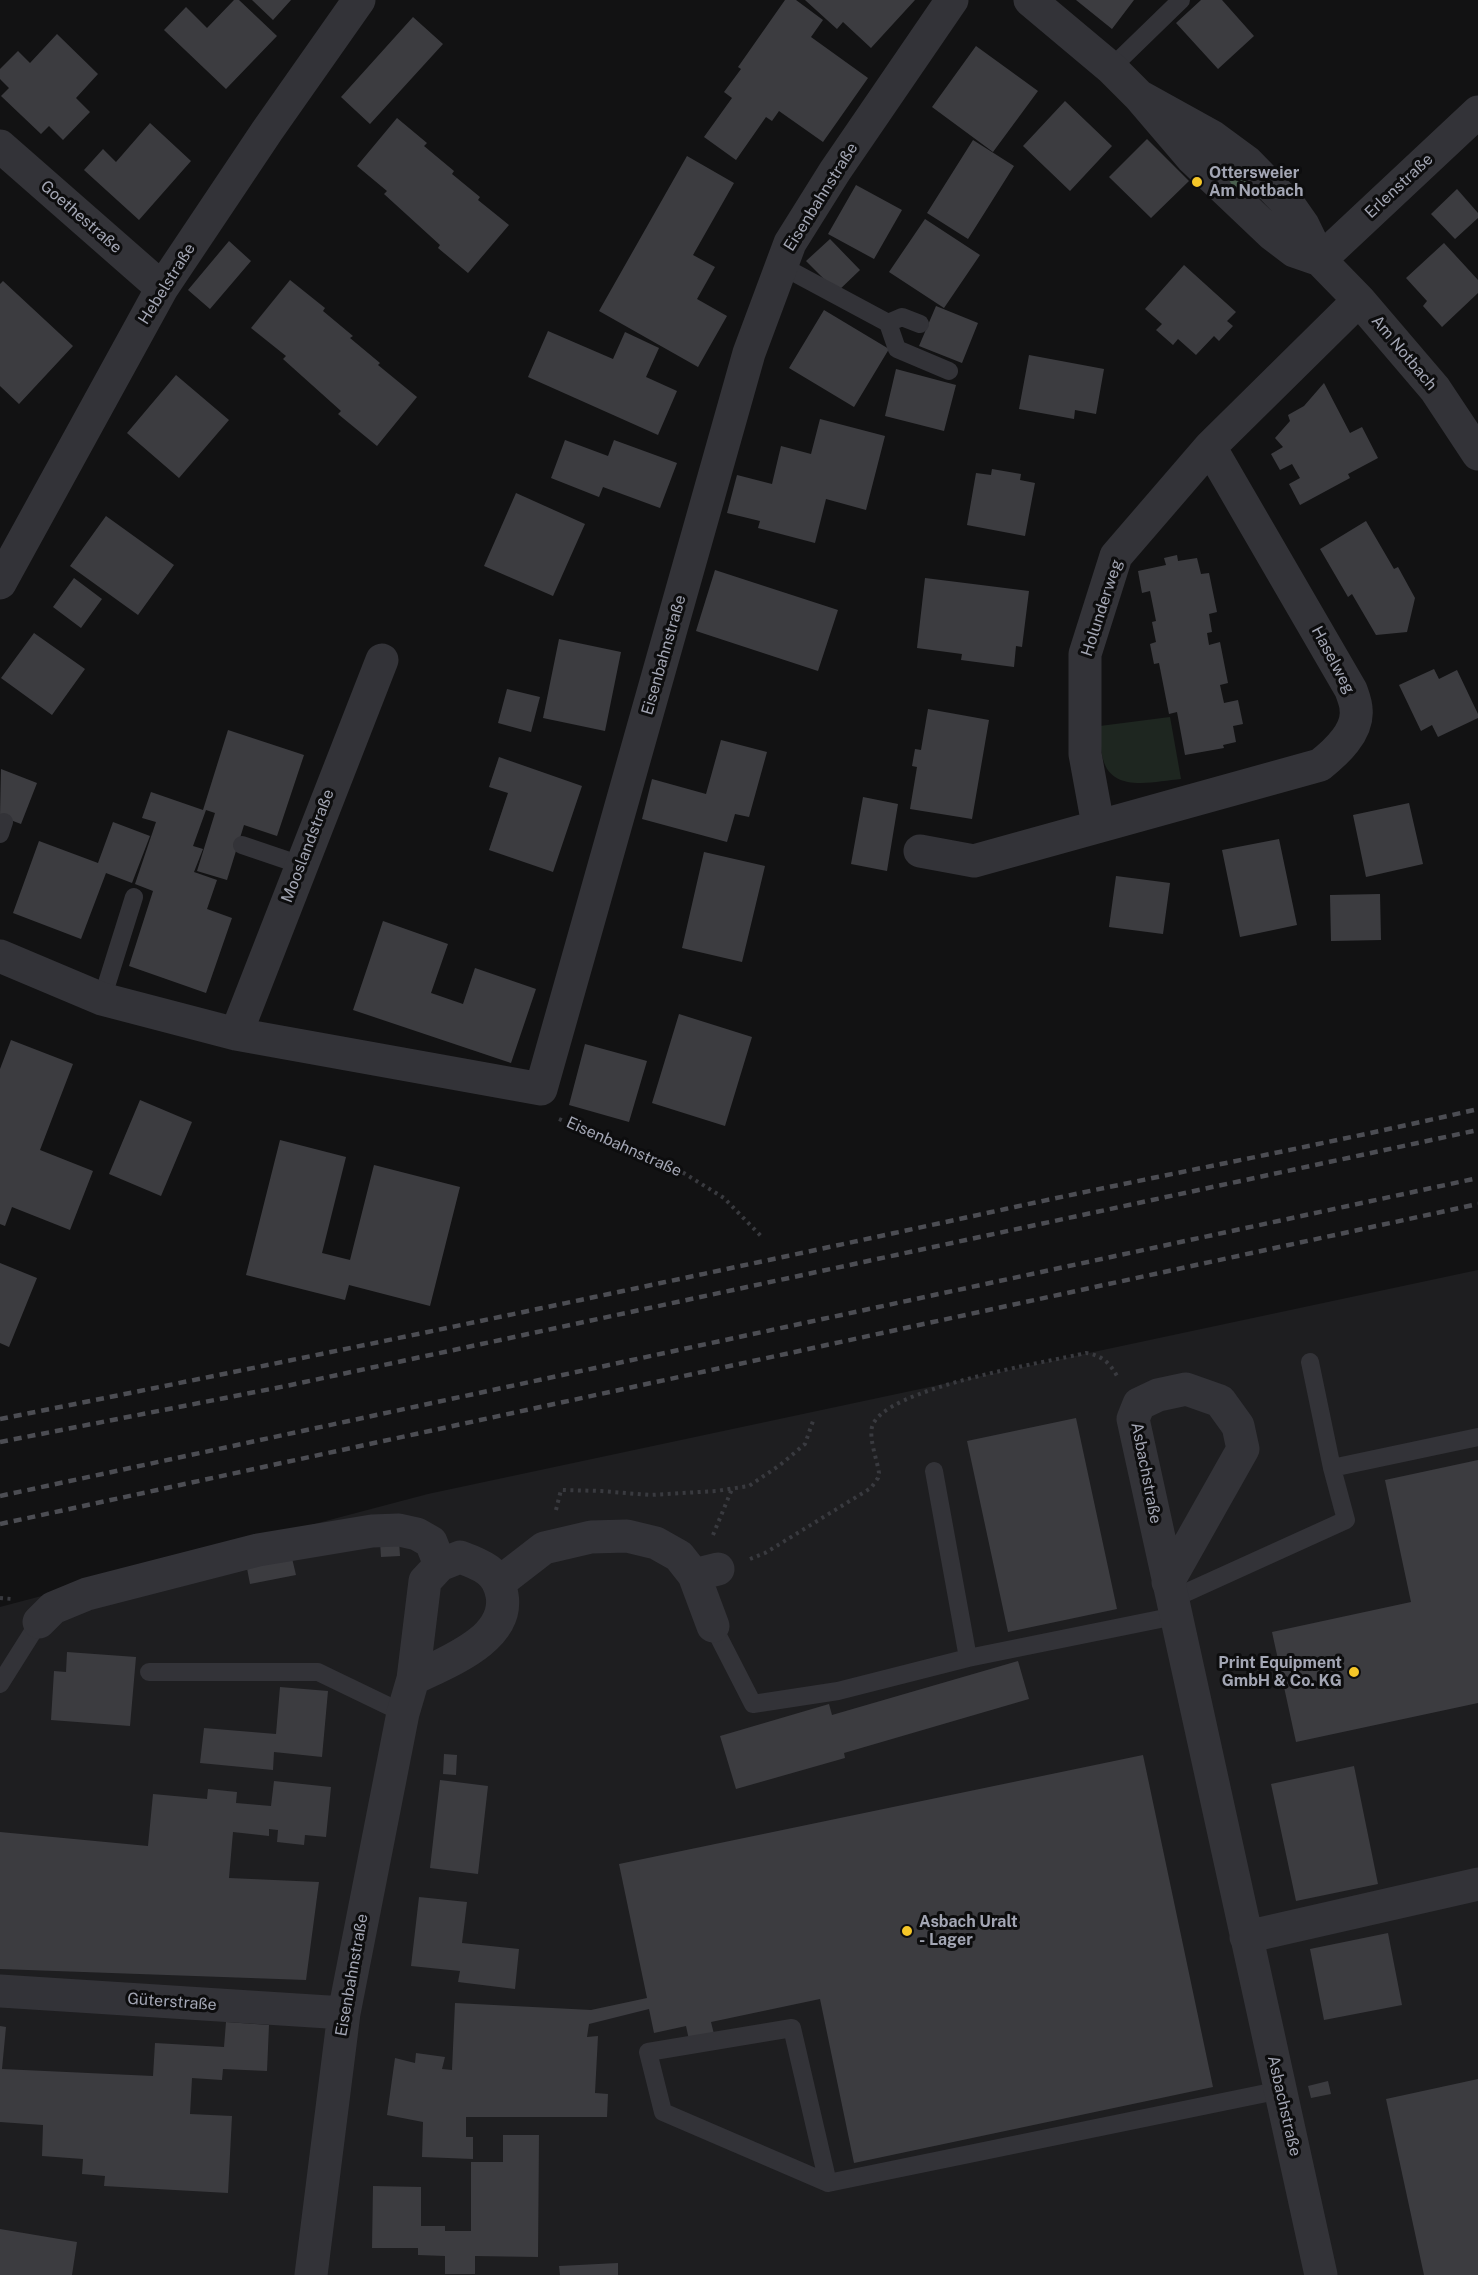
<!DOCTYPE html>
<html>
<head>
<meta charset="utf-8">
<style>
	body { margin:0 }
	canvas { display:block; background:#121213 }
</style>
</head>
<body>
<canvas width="1478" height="2275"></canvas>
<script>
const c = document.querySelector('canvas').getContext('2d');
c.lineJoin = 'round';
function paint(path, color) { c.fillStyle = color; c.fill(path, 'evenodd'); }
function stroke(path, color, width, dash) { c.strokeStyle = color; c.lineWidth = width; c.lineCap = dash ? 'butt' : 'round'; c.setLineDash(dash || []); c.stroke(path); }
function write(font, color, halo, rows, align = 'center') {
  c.font = font + ' "Public Sans",sans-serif'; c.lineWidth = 6; c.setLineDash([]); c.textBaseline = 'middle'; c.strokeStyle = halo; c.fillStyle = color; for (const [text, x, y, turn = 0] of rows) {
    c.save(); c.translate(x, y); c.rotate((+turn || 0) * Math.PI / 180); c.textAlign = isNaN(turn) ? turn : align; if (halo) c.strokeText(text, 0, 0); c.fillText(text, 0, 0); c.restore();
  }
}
paint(new Path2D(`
	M1478 1270V2275H0V1607L428 1494Z`), '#1e1e20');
paint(new Path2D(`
	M1170 717 1181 779C1155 781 1112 794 1103 759 1100 749 1101 737 1100 726Z`), '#1e2620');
paint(new Path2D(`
	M234 0H239L277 36 226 89 164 30 186 7 207 28Z
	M252 0H291L273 20Z
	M785 0H796L823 20 811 37 868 78 823 142 779 111 772 121 766 117 736 160 704 137 732 98 724 92 741 69 738 67Z
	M805 0H915L871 48 843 22 837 29Z
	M1076 0H1134L1112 29Z
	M1201 0H1222L1254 36 1218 69 1176 23Z
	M413 17 443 44 370 124 341 97Z
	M57 34 98 74 76 98 90 112 63 140 49 126 41 134 1 96 9 88 0 79V69L18 51 30 63Z
	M976 46 1038 91 993 152 932 107Z
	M1065 101 1112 146 1070 191 1023 146Z
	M397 118 427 143 424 146 454 171 452 174 480 197 478 200 509 225 468 273 438 248 440 245 384 194 387 191 357 166Z
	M150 123 191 161 139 220 84 170 103 149 116 162Z
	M1147 139 1189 181 1151 218 1109 177Z
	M973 140 1014 166 968 239 927 213Z
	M687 156 734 183 693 255 715 267 697 299 727 316 698 367 599 311Z
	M856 185 902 210 874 259 828 234Z
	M1457 189 1478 213V218L1455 239 1431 214Z
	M925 219 980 255 944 308 889 272Z
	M830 239 860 270 837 292 806 261Z
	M229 241 251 261 210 309 188 290Z
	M1444 243 1478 280V293L1442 327 1423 306 1427 301 1406 278Z
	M1184 265 1236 312 1227 321 1233 326 1219 341 1214 336 1196 355 1178 339 1173 345 1156 330 1162 324 1145 309Z
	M290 280 325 308 323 311 353 336 350 338 380 363 378 365 417 397 377 446 338 414 341 411 283 359 286 356 251 328Z
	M3 281 73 346 19 404 0 386V284Z
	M936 306 978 323 962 363 919 346Z
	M824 310 889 349 854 407 789 368Z
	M548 331 613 359 625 332 659 348 646 377 677 391 658 435 528 377Z
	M1029 355 1104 369 1096 414 1075 410 1074 419 1019 409Z
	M896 369 956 385 944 431 885 416Z
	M176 375 229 420 179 478 127 433Z
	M1324 383 1350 433 1362 427 1378 458 1348 474 1350 478 1300 505 1289 484 1300 478 1292 464 1280 470 1271 454 1283 447 1275 438 1290 421 1288 415 1304 406Z
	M820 419 885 436 866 510 826 499 815 543 758 528 760 521 727 513 737 475 772 484 781 446 811 454Z
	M565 440 608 456 614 440 677 463 660 508 603 487 599 497 551 478Z
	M992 469 1021 474 1020 480 1035 483 1025 536 967 525 976 473 991 475Z
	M516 493 585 524 553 596 484 566Z
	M106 516 174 565 138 615 70 566Z
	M1366 521 1394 569 1398 567 1415 598 1407 632 1376 635 1352 594 1348 597 1320 549Z
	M1177 555 1178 561 1197 558 1201 574 1209 573 1217 612 1209 614 1212 632 1207 633 1209 645 1220 642 1228 683 1220 685 1224 703 1238 700 1243 724 1233 726 1236 742 1223 745 1224 748 1185 755 1177 712 1169 714 1159 663 1154 664 1150 644 1156 642 1152 622 1156 621 1150 591 1142 593 1138 571 1166 565 1164 558Z
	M715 570 838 610 818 671 696 631Z
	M74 578 102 599 81 628 53 607Z
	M925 578 1029 591 1022 647 1016 646 1014 667 961 660 962 654 917 648Z
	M34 633 85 669 52 715 1 678Z
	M559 639 621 652 605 731 543 718Z
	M1434 669 1439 679 1457 670 1478 714V718L1438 737 1432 725 1421 731 1399 685Z
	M507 689 540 697 531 732 498 723Z
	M928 709 989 720 972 819 910 809 917 767 912 766 915 749 921 750Z
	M228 730 304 755 277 836 244 825 227 880 197 871 215 813 206 810 193 846 203 849 194 872 217 880 207 909 232 918 206 993 129 966 153 891 135 884 156 822 142 818 151 792 203 810Z
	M721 740 767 752 749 817 735 814 727 842 642 819 652 779 706 794Z
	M499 757 582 786 553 872 489 850 508 793 489 787Z
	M1 769 37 783 21 824 0 816Z
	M863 797 898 804 887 871 851 864Z
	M1409 803 1423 864 1366 877 1353 815Z
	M113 822 150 836 132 883 106 873 81 939 13 913 39 841 98 863Z
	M1279 839 1297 925 1240 937 1222 850Z
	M704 852 765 866 742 962 682 948Z
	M1116 876 1170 883 1163 934 1109 927Z
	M1380 894 1381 940 1331 941 1330 895Z
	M383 921 448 944 431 993 463 1004 475 968 536 989 511 1063 353 1010Z
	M679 1014 752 1037 725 1126 652 1103Z
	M11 1040 73 1064 40 1150 93 1171 70 1230 12 1207 5 1226 0 1224V1069Z
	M585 1044 647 1061 629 1122 569 1105Z
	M140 1100 192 1122 161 1196 109 1174Z
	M280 1140 346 1157 322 1253 350 1260 374 1165 460 1187 430 1306 349 1285 345 1300 246 1275Z
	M0 1263 37 1278 9 1347 0 1343Z
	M1076 1418 1117 1609 1008 1632 967 1441Z
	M1478 1460V1703L1296 1742 1272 1632 1411 1602 1385 1480Z
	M380 1541H399L400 1556 381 1557Z
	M291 1554 296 1575 250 1584 246 1563Z
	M67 1652 136 1657 130 1726 51 1720 54 1671 66 1672Z
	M1018 1661 1029 1699 844 1753 845 1758 736 1789 720 1736 829 1704 832 1715Z
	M280 1687 328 1691 322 1757 274 1752 273 1770 200 1763 204 1728 276 1734Z
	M444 1754 457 1755 456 1775 443 1774Z
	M1143 1755 1213 2087 854 2163 820 1999 711 2022 714 2034 689 2040 686 2026 654 2033 649 2009 589 2024 587 2037 598 2036 595 2093 608 2094 607 2117H466V2137H473V2159L422 2157 423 2122 387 2115 395 2058 415 2063 416 2053 445 2057 442 2069 452 2070 455 2003 591 2010 647 1998 619 1864Z
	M1354 1766 1378 1884 1296 1901 1271 1784Z
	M440 1780 488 1786 478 1874 430 1868Z
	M274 1781 331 1787 326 1837 305 1835 304 1845 277 1842 278 1830 269 1829V1836L233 1832 229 1878 319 1882 306 1980 0 1969V1832L148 1846 153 1794 207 1799 208 1789 237 1792 236 1803 271 1806Z
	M419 1897 467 1902 462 1943 519 1949 515 1989 458 1982 460 1971 411 1966Z
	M1388 1933 1402 2005 1324 2020 1310 1949Z
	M226 2022 269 2025 267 2071 223 2069 222 2080 192 2078 190 2114 232 2116 228 2193 104 2186 105 2176 82 2174 83 2159 42 2156 43 2125 0 2122V2026L6 2027 2 2069 153 2076 155 2043 224 2047Z
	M1478 2079V2275H1424L1386 2099Z
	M1328 2081 1331 2094 1311 2098 1308 2086Z
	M503 2135H539L538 2257 475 2256V2274H445V2256L418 2255V2248H372L373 2186 421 2187V2226H445V2231H471V2162H503Z
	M0 2229 77 2242 72 2275H0Z
	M618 2263V2275H560L559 2266Z`), '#3c3c40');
stroke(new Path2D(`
	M559 1119 674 1167 724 1198 761 1236
	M556 1510 561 1490 601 1491 650 1495 716 1491 749 1486 780 1465 805 1444 813 1421
	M713 1535 732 1489
	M750 1559 765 1553 871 1488 878 1478 879 1473C877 1459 869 1440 872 1427 882 1388 1048 1362 1086 1353 1102 1355 1111 1364 1118 1378
	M0 1598 12 1599`), '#393a3f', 4, [3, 4.5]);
stroke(new Path2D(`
	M1111 68 1181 0
	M780 265 888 323 897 349 949 371
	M888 323 902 317 920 324
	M0 834 4 822
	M242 845 301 865
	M102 999 134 897
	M1332 1468 1478 1437
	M934 1471 968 1658
	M1172 1599 1346 1520 1332 1468 1310 1362
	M713 1626 753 1704 838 1691 968 1658 1175 1616
	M149 1672H318L403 1713
	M0 1684 39 1622
	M828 2183 792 2028 648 2052 663 2112 828 2183 1281 2090`), '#333338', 18);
stroke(new Path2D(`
	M1030 0 1111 68 1139 96 1192 158 1273 235 1294 251 1320 260
	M1139 96 1213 137 1247 162 1289 205 1303 225 1320 260 1359 300 1435 389 1478 454
	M0 146 162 288
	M1320 260 1478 112
	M0 583 162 288 267 131 359 0
	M1098 825 1085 754V654L1116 556 1210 447 1359 300
	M920 851 974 861 1320 765C1335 753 1359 732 1356 709 1356 703 1353 696 1351 690L1210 447
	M0 956 102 999 236 1034 541 1089 749 353 790 243 835 171 952 0
	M236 1034 382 660
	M694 1575 713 1626
	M500 1582 544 1548 591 1537 627 1536 656 1543 679 1556 694 1575 718 1569
	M1168 1582 1243 1449 1238 1426 1220 1401 1186 1389 1158 1395 1139 1404 1133 1419 1321 2275
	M39 1622 53 1608 87 1594 258 1550 372 1531 399 1530 417 1534 431 1542 440 1565
	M1246 1937 1478 1884
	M0 1991 344 2013
	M311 2275 344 2013 403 1713 413 1679 425 1581 440 1565 460 1557C482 1565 498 1571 502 1595 510 1640 444 1663 413 1679`), '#333338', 33);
stroke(new Path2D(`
	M0 1419C337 1352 674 1281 1010 1208 1166 1174 1323 1145 1478 1109
	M0 1442 286 1386 1478 1130
	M0 1496 1478 1178
	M0 1524 1478 1204`), '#4c4d53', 4.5, [8, 6]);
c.fillStyle = '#4b604f';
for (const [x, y] of [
	[1238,178]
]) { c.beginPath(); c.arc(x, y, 9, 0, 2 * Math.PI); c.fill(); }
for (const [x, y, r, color] of [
	[1197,182,6,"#f5c628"],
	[1354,1672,6,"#f5c628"],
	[907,1931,6,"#f5c628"]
]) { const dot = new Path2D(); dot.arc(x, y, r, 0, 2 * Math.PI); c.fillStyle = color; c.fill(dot); stroke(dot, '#0d0d0e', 2); }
write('bold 16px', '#a3a6b4', '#0d0d0e', [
	["Ottersweier",1209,173],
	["Am Notbach",1209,191],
	["Print Equipment",1342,1663,"right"],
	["GmbH & Co. KG",1342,1681,"right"],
	["Asbach Uralt",919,1922],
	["- Lager",919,1940]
], 'left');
write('16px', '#a3a6b4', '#0d0d0e', [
	["Erlenstraße",1399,186,-43],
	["Eisenbahnstraße",821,197,-58],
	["Goethestraße",81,217,41],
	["Hebelstraße",167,284,-58],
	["Am Notbach",1404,353,50],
	["Holunderweg",1102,608,-72],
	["Eisenbahnstraße",664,655,-74],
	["Haselweg",1333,660,62],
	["Mooslandstraße",308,846,-69],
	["Eisenbahnstraße",624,1147,24],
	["Asbachstraße",1146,1473,79],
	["Eisenbahnstraße",352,1975,-80],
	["Güterstraße",172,2002,4],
	["Asbachstraße",1284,2106,77]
]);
</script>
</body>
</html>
